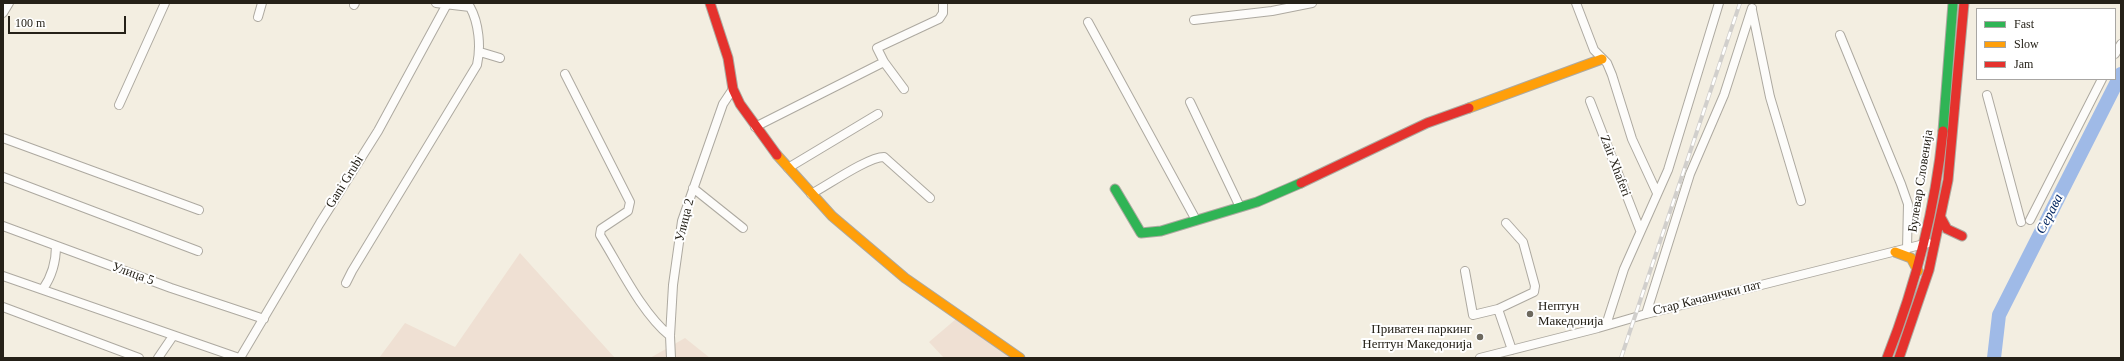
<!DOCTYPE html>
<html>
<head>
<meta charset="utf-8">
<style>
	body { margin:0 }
	#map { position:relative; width:2124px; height:361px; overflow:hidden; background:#f3eee1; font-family:Georgia,serif }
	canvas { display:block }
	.frame { position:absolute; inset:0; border:4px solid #252118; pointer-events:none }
	.legend { position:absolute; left:1976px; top:8px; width:140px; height:72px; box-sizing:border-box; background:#fff; border:1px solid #a8a6a3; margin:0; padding:5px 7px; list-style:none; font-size:12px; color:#252118 }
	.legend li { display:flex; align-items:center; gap:8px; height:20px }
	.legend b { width:20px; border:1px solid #a8a6a3 }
	.scale { position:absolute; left:8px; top:16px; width:118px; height:18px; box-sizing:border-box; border:2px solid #252118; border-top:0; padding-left:5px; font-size:12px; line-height:14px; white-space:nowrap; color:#252118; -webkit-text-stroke:3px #fff; paint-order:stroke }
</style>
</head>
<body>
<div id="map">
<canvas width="2124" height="361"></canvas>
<div class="frame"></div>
<ul class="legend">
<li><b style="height:5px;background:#30b455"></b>Fast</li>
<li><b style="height:5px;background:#ff9f0a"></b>Slow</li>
<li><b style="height:5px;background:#e5322d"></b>Jam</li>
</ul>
<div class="scale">100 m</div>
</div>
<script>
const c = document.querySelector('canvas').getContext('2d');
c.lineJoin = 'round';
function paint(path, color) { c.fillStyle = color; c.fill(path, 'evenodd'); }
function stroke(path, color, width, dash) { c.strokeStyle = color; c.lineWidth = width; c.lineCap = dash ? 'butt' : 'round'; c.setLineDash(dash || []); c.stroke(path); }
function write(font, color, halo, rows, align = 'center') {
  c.font = font + ' Georgia,serif'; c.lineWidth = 4; c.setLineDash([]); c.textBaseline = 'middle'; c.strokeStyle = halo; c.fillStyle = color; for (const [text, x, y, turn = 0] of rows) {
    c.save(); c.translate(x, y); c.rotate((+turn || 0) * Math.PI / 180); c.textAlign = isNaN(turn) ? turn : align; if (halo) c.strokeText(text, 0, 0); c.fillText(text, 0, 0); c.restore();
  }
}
paint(new Path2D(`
	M520 253 615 358H379L405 323 455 347Z
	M956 319 1015 358H944L929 342Z
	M685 338 710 358H650Z`), '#efe0d3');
stroke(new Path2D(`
	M1994 358 1999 315 2121 74`), '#9fbae7', 14);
const street = new Path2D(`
	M1576 3 1594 50 1607 63 1612 75 1632 139 1657 193
	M354 5 355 3
	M1752 10 1770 97 1801 201
	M3 13 9 3
	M258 17 262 3
	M1194 20 1272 11 1312 3
	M1088 22 1196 220
	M1840 35 1901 184 1908 204 1907 249
	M480 52 500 58
	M2115 54 2121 44
	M565 74 630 202 628 211 601 229 600 235C620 267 641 312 670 336
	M904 89 884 62 877 48 939 19 943 13V3
	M1987 95 2021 222
	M1590 101 1640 230
	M1190 102 1240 207
	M119 105 165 3
	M755 127 884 62
	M3 138 199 210
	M788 168 878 114
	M3 177 198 251
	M693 188 743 228
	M811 194C828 185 868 157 884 157L930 198
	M2030 220 2102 79
	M3 226 171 288 264 319
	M1465 271 1473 315 1498 309 1534 292 1535 286 1523 242 1506 223
	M3 276 239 358
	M346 283 352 271 477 65C481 47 479 23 470 7L436 3
	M43 289C52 276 56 262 56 246
	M3 307 139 358
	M1498 309 1512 350
	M1646 314 1690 174 1724 95 1752 8
	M1606 325 1624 269 1668 170 1719 3
	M158 358 173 336
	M240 358 320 223 378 131 447 4
	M671 358 670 336 673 285 682 221 723 104 733 89
	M1480 358 1598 328 1646 314 1928 243`);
const fast = new Path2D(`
	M1943 131 1953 3
	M1115 189 1141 233 1161 231 1257 202 1301 183`);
const slow = new Path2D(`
	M1469 108 1602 59
	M777 155 832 216 905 278 1020 358
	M1895 252 1911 258 1918 271`);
const jam = new Path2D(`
	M710 3 728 58 733 89 740 104 777 155
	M1301 183 1427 123 1469 108
	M1941 218 1947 229 1962 236
	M1887 358C1916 284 1935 210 1943 131
	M1899 358 1929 270 1948 180 1964 3`);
stroke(street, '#ada9a0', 10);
stroke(fast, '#ada9a0', 11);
stroke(slow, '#ada9a0', 11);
stroke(jam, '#ada9a0', 11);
stroke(street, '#fdfcfa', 8);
stroke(fast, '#30b455', 9);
stroke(slow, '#ff9f0a', 9);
stroke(jam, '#e5322d', 9);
const rail = new Path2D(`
	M1621 358 1740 3`);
stroke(rail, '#d1cfcc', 4);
stroke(rail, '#fff', 2.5, [8]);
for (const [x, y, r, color] of [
	[1530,314,4,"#6d695e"],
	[1480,337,4,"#6d695e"]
]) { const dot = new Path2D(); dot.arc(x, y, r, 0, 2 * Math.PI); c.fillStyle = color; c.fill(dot); stroke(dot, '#fff', 1.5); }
write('13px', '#252118', '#fff', [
	["Zair Xhaferi",1615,166,69],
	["Булевар Словенија",1921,181,-81],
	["Gani Grubi",345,182,-58],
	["Улица 2",685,220,-76],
	["Улица 5",133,274,20],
	["Стар Качанички пат",1707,298,-14]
]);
write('13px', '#252118', '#fff', [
	["Нептун",1538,307],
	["Македонија",1538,322],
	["Приватен паркинг",1472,330,"right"],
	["Нептун Македонија",1472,345,"right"]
], 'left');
write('italic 14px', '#042762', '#fff', [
	["Серава",2050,214,-63]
]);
</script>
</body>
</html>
